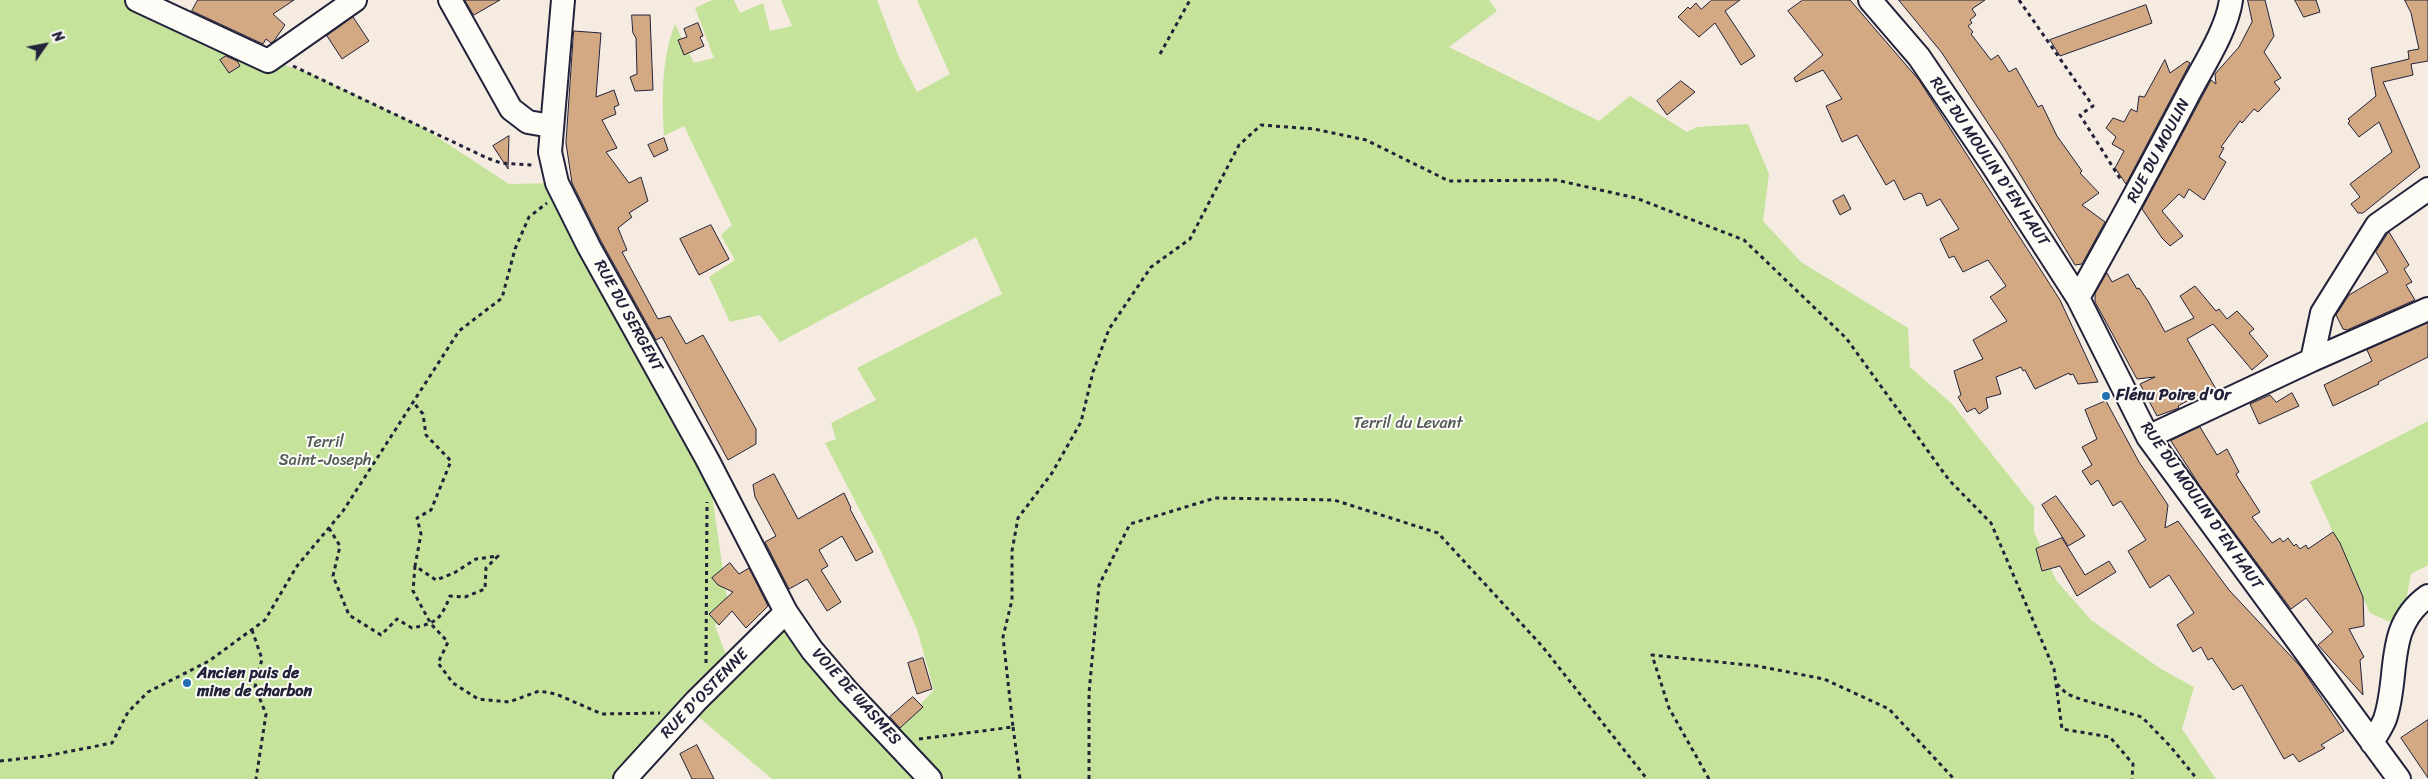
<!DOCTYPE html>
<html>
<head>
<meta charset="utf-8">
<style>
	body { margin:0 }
	#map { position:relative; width:2428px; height:779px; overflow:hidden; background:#f5ebe0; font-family:Sriracha,sans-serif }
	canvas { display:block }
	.north { position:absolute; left:20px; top:20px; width:50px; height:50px; -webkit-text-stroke:4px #fdfcf7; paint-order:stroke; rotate:57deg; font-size:14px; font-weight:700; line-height:20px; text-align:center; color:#22223b }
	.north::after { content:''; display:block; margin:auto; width:18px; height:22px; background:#22223b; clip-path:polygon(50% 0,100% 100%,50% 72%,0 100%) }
</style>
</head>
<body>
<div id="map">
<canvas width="2428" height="779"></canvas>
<div class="north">N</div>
</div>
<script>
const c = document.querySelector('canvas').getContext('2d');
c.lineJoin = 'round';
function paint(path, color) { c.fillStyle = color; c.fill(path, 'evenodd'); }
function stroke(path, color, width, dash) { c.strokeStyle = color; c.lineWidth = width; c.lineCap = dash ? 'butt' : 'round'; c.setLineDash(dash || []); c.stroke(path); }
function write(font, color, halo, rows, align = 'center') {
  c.font = font + ' Sriracha,sans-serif'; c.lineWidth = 4; c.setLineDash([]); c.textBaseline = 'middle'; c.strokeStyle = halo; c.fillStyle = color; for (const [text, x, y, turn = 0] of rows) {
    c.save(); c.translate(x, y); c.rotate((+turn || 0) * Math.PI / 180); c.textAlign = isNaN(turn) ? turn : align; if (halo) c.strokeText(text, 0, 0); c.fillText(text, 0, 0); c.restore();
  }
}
paint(new Path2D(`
	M0 0H137L183 33 309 73 422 127 509 184 557 183 707 459 727 599 715 626 728 660 786 612 890 736 934 690 917 629 878 545 825 443 836 439 831 423 876 400 857 368 1002 294 976 237 780 342 760 315 730 322 709 277 735 260 721 235 732 225 684 126 664 136C662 98 661 60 675 24L694 63 714 58 695 8 712 0H734L740 13 763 3 770 31 792 26 781 0H877L898 55 917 92 950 74 917 0H1489L1497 11 1449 47 1599 121 1630 96 1687 132 1697 127 1748 124 1769 174 1763 221 1801 262 1908 328 1910 367 1952 404 2034 507V532L2056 580 2091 620 2161 669 2194 687 2182 729 2216 779H772L688 708 625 779H0Z
	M2428 421V565L2411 574 2401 627 2370 613 2310 482Z`), '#c5e39b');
const building = new Path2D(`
	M198 0H294L273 14 285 25 274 41 271 43 266 39 263 44 192 11Z
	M465 0H500L474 15Z
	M1712 0H1740L1725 11 1755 56 1741 65 1715 23 1699 37 1678 17 1688 7 1690 9 1696 3 1701 9Z
	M1803 0H1850L1919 80 2060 300 2098 382 2078 384 2073 374 2070 375 2069 373 2035 389 2025 370 2023 371 2021 367 1996 377 2001 394 1986 398 1988 408 1979 414 1975 408 1967 412 1958 397 1961 395 1954 371 1983 359 1973 340 2007 321 1990 297 2006 286 1988 260 1963 272 1954 256 1949 258 1940 239 1959 229 1940 199 1927 206 1922 194 1919 193 1904 200 1894 180 1886 185 1857 135 1842 142 1826 106 1842 99 1823 70 1796 82 1794 78 1823 55 1788 11Z
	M1899 0H1985L1972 9 1976 15 1970 20 1972 23 1968 26 1973 32 1971 34 1991 60 1998 55 2009 72 2016 68 2038 107 2042 105 2057 136 2082 171 2080 173 2099 193 2082 205 2105 222 2082 264 2075 265 2001 143 1942 53Z
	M2248 0H2265L2274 36 2264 52 2281 78 2274 82 2280 89 2258 112 2254 109 2242 123 2240 121 2221 147 2224 148 2219 157 2226 162 2204 200 2189 189 2184 198 2179 194 2162 211 2183 236 2170 246 2162 238 2142 209 2211 80 2216 84 2215 74 2239 47 2252 22Z
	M2295 0H2316L2320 12 2304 17Z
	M2405 0H2428V61L2411 64 2413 75 2383 82 2420 167 2363 213H2358L2351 204 2360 197 2350 184 2392 152 2379 122 2359 137 2348 123 2350 121 2348 119 2376 96 2371 68 2409 59 2408 51 2419 49 2411 13Z
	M2146 5 2152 23 2060 56 2050 40Z
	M632 15H650L653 90 635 91 630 77 637 74 636 38 633 33Z
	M353 17 369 41 342 59 327 36Z
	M698 23 703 36 700 37 704 46 684 55 678 40 687 37 684 29Z
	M574 31 601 33 596 97 614 90 619 105 614 107 616 114 602 120 617 148 606 152 629 183 641 177 648 201 629 213 632 217 618 228 627 250 622 252 658 319 670 316 686 344 703 335 756 429V444L728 460 662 337 656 340 601 241 572 183 566 143Z
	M226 56 237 61 240 66 229 73 220 60Z
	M2165 60 2170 73 2187 61 2190 63 2126 184 2115 168 2124 151 2112 144 2116 137 2106 128 2113 118 2124 122 2131 109 2137 112 2139 96 2144 97Z
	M1681 81 1695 92 1667 115 1657 101Z
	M509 136 508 169 493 146Z
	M664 138 668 150 654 157 648 145Z
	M1844 195 1851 209 1840 215 1833 201Z
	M711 225 729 259 699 275 680 239Z
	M2389 232 2409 265 2404 269 2412 282 2406 285 2415 300 2347 330 2343 329 2336 315 2349 295 2388 272 2376 252Z
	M2107 273 2112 282 2128 274 2137 289 2139 288 2148 301 2165 332 2194 318 2180 296 2195 286 2216 311 2219 309 2227 319 2237 311 2254 329 2249 333 2268 356 2252 370 2213 324 2187 339 2216 389 2204 392 2178 406 2179 408 2157 416 2140 384 2155 377 2137 379 2095 302V294Z
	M2428 323V357L2378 382 2379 384 2333 406 2324 385 2372 361 2367 350Z
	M2292 393 2299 406 2259 424 2250 404 2270 395 2276 402Z
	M2106 401 2139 462 2168 505 2165 528 2178 521 2229 590 2300 666 2344 731 2321 745 2325 748 2299 762 2293 754 2284 759 2242 685 2233 690 2212 658 2208 660 2201 647 2193 652 2177 625 2194 613 2169 575 2150 588 2128 551 2146 540 2121 501 2113 506 2098 480 2091 485 2082 471 2092 465 2082 447 2097 439 2085 410Z
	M2200 427 2217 455 2227 449 2239 472 2236 474 2238 478 2260 512 2252 517 2272 543 2280 538 2283 542 2288 538 2294 546 2296 544 2300 549 2306 545 2308 549 2333 532 2340 543 2363 597 2364 626 2349 629 2364 657 2360 660 2363 695 2318 645 2333 632 2306 598 2291 609 2200 486 2171 441Z
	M774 474 798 519 844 493 851 508 850 509 873 552 856 561 842 536 819 550 828 566 821 570 841 602 827 611 807 579 789 589 765 542 776 536 755 497 753 485Z
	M2056 496 2085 536 2068 546 2042 505Z
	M2062 538 2085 575 2109 561 2116 572 2077 596 2060 566 2042 571 2036 549Z
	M730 563 739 574 749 568 768 606 746 628 732 611 719 625 709 614 733 592 718 585 712 578Z
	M923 658 932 689 917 694 908 663Z
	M913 697 923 707 900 728 890 717Z
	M2428 720V778L2401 738Z
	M697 745 714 779H692L680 754Z`);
paint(building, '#d3a984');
stroke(building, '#22223b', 1);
const minor = new Path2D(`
	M137 0 268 61 355 0
	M450 0 511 109 528 122 551 126
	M563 0 550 152 557 183 589 247 707 459 786 612 812 650 848 692 930 779
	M1870 0 1919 57 1993 166 2078 298 2148 437 2399 779
	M2078 298C2116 230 2153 162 2189 93 2203 66 2227 30 2231 0
	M2312 360 2322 313 2377 225 2428 189
	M2148 437 2312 360 2428 309
	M2372 743C2376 735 2382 727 2385 719 2400 675 2384 627 2428 596
	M625 779 696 701 786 612`);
stroke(minor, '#22223b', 26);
stroke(new Path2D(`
	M2019 0 2093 106 2080 115 2121 180
	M1160 54 1190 0
	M293 66 487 158 501 163 533 165
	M329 528 340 546 333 576 349 615 381 635 397 619 412 628C437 623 441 619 450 596L465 597 485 589 486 568 498 556 476 559 454 573 436 580 415 566 421 534 417 518 431 510 451 461 426 435 423 414 414 403
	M415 566 413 591 431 624 448 642 438 663 453 683 478 699 509 702 539 691 556 694 602 714 660 713
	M252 630 262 659 255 687 266 714 256 779
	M706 663 707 502
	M2057 684 2067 694 2080 699 2142 717 2170 746 2197 779
	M1013 727 1020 779
	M919 739 1013 727 1003 637 1012 600V551L1018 518 1052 473 1081 422 1093 372 1109 329 1151 267 1190 239 1239 145 1261 125 1314 129 1366 140 1449 181 1556 180 1636 198 1744 240 1846 338 1949 480 1991 523 2054 669 2062 729 2110 737 2133 764 2132 779
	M0 761 46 756 112 743 128 712 148 692 209 661 265 620 297 566 343 511 459 331 502 298 515 249 529 217 547 203
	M1089 779V693L1099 585 1130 524 1215 498 1334 500 1438 533 1542 646 1647 779
	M1709 779 1669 708 1652 655 1757 666 1824 679 1889 709 1954 779`), '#22223b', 3, [4, 4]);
stroke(minor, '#fdfcf7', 22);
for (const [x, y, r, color] of [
	[2106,396,5,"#1f6fb2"],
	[187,683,5,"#1f6fb2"]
]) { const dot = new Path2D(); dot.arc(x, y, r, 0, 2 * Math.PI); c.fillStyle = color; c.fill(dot); stroke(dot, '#fdfcf7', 2); }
write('16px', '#22223b', '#fdfcf7', [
	["RUE DU MOULIN",2159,151,-62],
	["RUE DU MOULIN D'EN HAUT",1989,162,56],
	["RUE DU SERGENT",628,316,61],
	["RUE DU MOULIN D'EN HAUT",2201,506,55],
	["RUE D'OSTENNE",705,694,-46],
	["VOIE DE WASMES",856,697,48]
]);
write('bold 16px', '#22223b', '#fdfcf7', [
	["Flénu Poire d'Or",2116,396],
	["Ancien puis de",197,674],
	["mine de charbon",197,692]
], 'left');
write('16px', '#535c58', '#fdfcf7', [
	["Terril du Levant",1408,424],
	["Terril",325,443],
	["Saint-Joseph",325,461]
]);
</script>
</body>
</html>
